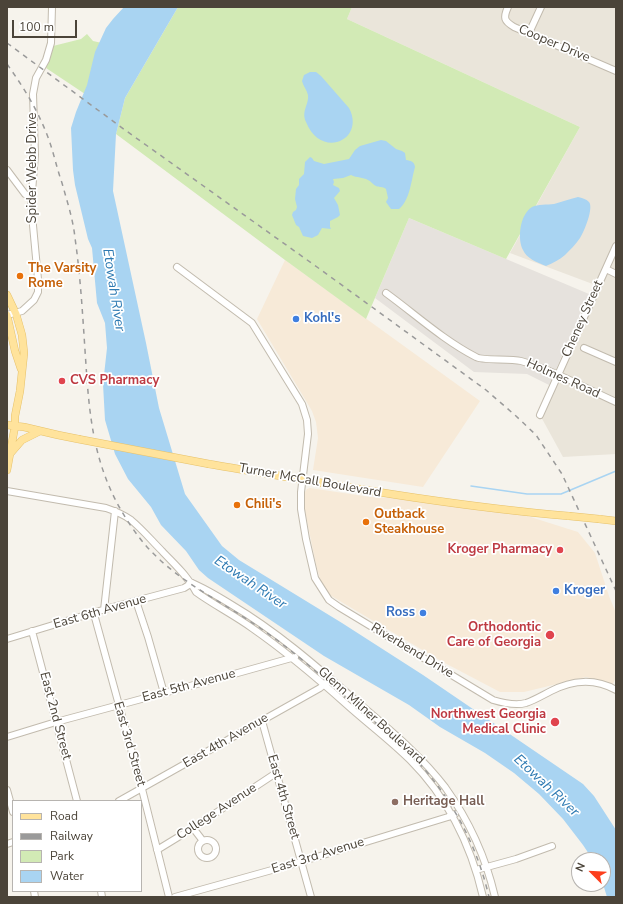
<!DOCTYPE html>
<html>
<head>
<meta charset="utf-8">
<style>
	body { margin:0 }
	#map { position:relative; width:623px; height:904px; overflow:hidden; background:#f6f3ec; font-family:"Nunito Sans",sans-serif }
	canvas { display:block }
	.frame { position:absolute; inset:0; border:8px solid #4b4439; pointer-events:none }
	.legend { position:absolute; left:12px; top:800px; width:130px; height:92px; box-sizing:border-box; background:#fff; border:1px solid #b7b4b0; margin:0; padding:5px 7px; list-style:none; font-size:12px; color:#4b4439 }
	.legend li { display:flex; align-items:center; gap:8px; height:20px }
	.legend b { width:20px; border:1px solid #b7b4b0 }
	.north { position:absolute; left:571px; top:852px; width:40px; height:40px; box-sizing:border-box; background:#fff; border:1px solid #b7b4b0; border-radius:50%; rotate:294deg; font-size:11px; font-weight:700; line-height:16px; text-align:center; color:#4b4439 }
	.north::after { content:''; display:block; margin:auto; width:14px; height:18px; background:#fc3f1d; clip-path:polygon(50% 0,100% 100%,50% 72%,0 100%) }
	.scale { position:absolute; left:12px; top:20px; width:65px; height:18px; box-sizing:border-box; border:2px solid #4b4439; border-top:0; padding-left:5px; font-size:12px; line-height:14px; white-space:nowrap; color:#4b4439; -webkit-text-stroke:3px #fff; paint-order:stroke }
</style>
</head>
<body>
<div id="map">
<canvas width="623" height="904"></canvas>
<div class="frame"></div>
<ul class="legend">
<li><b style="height:5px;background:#ffe39c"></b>Road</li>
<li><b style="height:5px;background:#9a9a9a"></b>Railway</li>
<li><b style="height:11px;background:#d2eab5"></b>Park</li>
<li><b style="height:11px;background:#a9d4f2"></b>Water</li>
</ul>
<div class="north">N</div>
<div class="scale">100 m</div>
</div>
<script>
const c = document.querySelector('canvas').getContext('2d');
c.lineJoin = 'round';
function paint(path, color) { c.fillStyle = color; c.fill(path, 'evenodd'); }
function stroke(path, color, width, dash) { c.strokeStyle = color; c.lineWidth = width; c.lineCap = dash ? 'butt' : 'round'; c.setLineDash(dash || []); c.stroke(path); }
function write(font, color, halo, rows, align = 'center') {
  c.font = font + ' "Nunito Sans",sans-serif'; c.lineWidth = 3.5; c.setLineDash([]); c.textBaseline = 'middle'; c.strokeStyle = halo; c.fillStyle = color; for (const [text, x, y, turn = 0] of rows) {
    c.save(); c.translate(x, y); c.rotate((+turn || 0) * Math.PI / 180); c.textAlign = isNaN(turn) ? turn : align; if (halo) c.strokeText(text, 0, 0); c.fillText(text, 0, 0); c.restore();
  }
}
paint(new Path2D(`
	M352 7H616V454L563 457 540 415 598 286 510 253 580 127 347 19Z`), '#eae5da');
paint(new Path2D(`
	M285 260 480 401 423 487 313 470 318 438 316 422 312 411 257 319Z
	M310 488 370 497 429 500 502 508 578 532 595 553 609 596 616 613V677L613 684 586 677 524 692H500L441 661 328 594 321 582 316 565 305 511V492L307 489Z`), '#f7ead8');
paint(new Path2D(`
	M409 218 589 294 549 385 527 374 474 372 375 298Z`), '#e6e2dd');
paint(new Path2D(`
	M178 7H352L347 19 580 127 506 259 409 218 366 319 285 260 116 134 125 98Z
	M87 34 93 41 102 43 85 94 46 68 53 46 81 39Z`), '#d2eab5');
paint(new Path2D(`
	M124 7H178L125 98 116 134 113 191 146 343 159 408 185 494 222 546 239 560 342 623 423 675 583 784 594 796 616 830V897H607L603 884V860H593L583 845 563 819 539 794 514 773 485 753 440 727 409 705 324 656 208 578 199 570 186 551 161 525 151 507 128 479 115 454 105 420 103 384 107 348 105 323 97 303 92 248 88 239 75 185 73 170 71 128 76 112 87 85 95 52 106 28 113 19Z
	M310 72H316L321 76 349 108C366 140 321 160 306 122 301 111 309 105 308 95 307 90 303 86 302 81L304 75Z
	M381 140 386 141 396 149 402 151 405 153 406 160C411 161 414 161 415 167 411 181 410 200 399 209H391L386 202 388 198 386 189C382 186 380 188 376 186 373 185 371 181 368 180 363 177 357 178 351 175L343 178 333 179 334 182 333 185 339 188 340 191 334 198 338 205 340 215 338 217 330 221V227L331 229 322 228 318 235 312 238 303 236 299 227 296 225 292 215 293 212 296 210 297 207 295 199 296 189 299 185V179L304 174 305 162 310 157 312 158 314 161 324 164 349 159 355 150 360 146Z
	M578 197C582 198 586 199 589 202 594 208 584 232 580 238 576 244 570 250 565 255 559 260 553 263 546 266 538 263 526 258 523 250 517 239 520 214 532 207 538 204 547 205 554 204 562 202 569 199 578 197Z`), '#a9d4f2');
stroke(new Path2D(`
	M471 486 527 494H561L616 471`), '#a9d4f2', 1.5);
const minor = new Path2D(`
	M508 7C503 18 504 21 514 27L616 71
	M529 33 541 7
	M7 170 25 194 31 197
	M177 267 252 323 302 404 307 420 308 434 301 492V509L306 539 315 578 329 600 339 607 493 700C503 703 515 706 526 703 535 700 543 695 551 691 572 680 595 678 616 690
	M606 269 616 274
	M386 293C415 314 443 340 476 357 482 361 510 358 521 361 553 370 585 388 616 402
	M7 315 22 311 34 300 38 292V279L31 204 35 155 33 94 36 78 46 60 51 43 52 7
	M584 348 616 362
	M540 415 616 246
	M7 491 106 508C115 511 123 514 131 520 142 529 152 541 162 551 174 564 188 576 196 592 214 605 234 615 252 628 285 651 316 677 346 704 367 723 390 740 410 760 448 798 471 845 483 897
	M192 583C206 589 219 597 232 605 276 631 315 665 354 699 386 727 419 753 445 787 468 819 486 858 495 897
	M136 601 148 637 164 693
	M104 610 115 511
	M94 614 142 789 169 897
	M32 631 77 801
	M7 639 109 608 184 588 192 583
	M262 721 311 897
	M7 737 56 722 227 676 295 657
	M7 790 13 812
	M119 801 320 688 331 679
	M193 828 203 841
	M198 849a9 9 0 1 1 18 0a9 9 0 1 1-18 0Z
	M7 844 13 842
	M157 850 193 828 276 773
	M476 870 516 859 552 846
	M34 891 35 897
	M101 891 102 897
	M175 897 297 863 448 817 455 814`);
const major = new Path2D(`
	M7 295 16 314 22 335 24 353 20 391 15 416V426L7 470
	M7 315 15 351 21 369
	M7 425 24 427 58 435 78 439
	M9 455 22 440 40 431
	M209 464C329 484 448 506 569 516
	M599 519 616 521`);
stroke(minor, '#c2bbae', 8);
stroke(major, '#e6c16a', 8);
stroke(minor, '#fff', 6);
stroke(major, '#ffe39c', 7);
stroke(new Path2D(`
	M7 43 125 130 317 267 486 390 516 416 536 435 562 474 616 591
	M7 64C24 88 39 112 49 140 54 154 57 169 62 183 67 201 73 219 75 238 81 280 83 322 86 365 90 427 96 476 133 529 166 577 214 596 260 628 291 649 319 674 347 699 374 722 403 744 426 771 457 808 478 850 489 897`), '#9a9a9a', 1.5, [5, 5]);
const majorBridge = new Path2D(`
	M78 439 209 464
	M569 516 599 519`);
stroke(majorBridge, '#e6c16a', 8, []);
stroke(majorBridge, '#ffe39c', 7);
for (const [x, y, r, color] of [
	[20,276,4,"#e8710a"],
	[296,319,4,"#3f7fe0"],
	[62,381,4,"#e0444e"],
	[237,505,4,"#e8710a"],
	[366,522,4,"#e8710a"],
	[560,550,4,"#e0444e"],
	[556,591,4,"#3f7fe0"],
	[423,613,4,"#3f7fe0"],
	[550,635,5,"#e0444e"],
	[555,722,5,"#e0444e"],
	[395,802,4,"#8d6e63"]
]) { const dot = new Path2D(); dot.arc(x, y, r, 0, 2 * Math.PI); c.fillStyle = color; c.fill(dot); stroke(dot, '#fff', 1.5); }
write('13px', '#4b4439', '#fff', [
	["Cooper Drive",554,44,23],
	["Spider Webb Drive",33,168,-90],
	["Cheney Street",583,319,-66],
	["Holmes Road",563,379,24],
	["Turner McCall Boulevard",310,481,10],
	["East 6th Avenue",100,612,-16],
	["Riverbend Drive",412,651,31],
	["East 5th Avenue",189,686,-15],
	["East 2nd Street",55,716,75],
	["Glenn Milner Boulevard",371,716,42],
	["East 4th Avenue",226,741,-30],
	["East 3rd Street",129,744,74],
	["East 4th Street",283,797,74],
	["College Avenue",217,812,-33],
	["East 3rd Avenue",318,856,-17]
]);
write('bold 13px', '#c56008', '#fff', [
	["The Varsity",28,269],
	["Rome",28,284],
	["Chili's",245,505],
	["Outback",374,515],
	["Steakhouse",374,530]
], 'left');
write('bold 13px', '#366cbe', '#fff', [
	["Kohl's",304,319],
	["Kroger",564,591],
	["Ross",415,613,"right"]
], 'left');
write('bold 13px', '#be3a42', '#fff', [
	["CVS Pharmacy",70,381,"left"],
	["Kroger Pharmacy",552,550],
	["Orthodontic",541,628],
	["Care of Georgia",541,643],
	["Northwest Georgia",546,715],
	["Medical Clinic",546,730]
], 'right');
write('bold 13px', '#785e54', '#fff', [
	["Heritage Hall",403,802]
], 'left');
write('italic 14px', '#2e7ab2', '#fff', [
	["Etowah River",113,290,81],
	["Etowah River",250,583,34],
	["Etowah River",546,786,43]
]);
</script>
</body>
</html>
